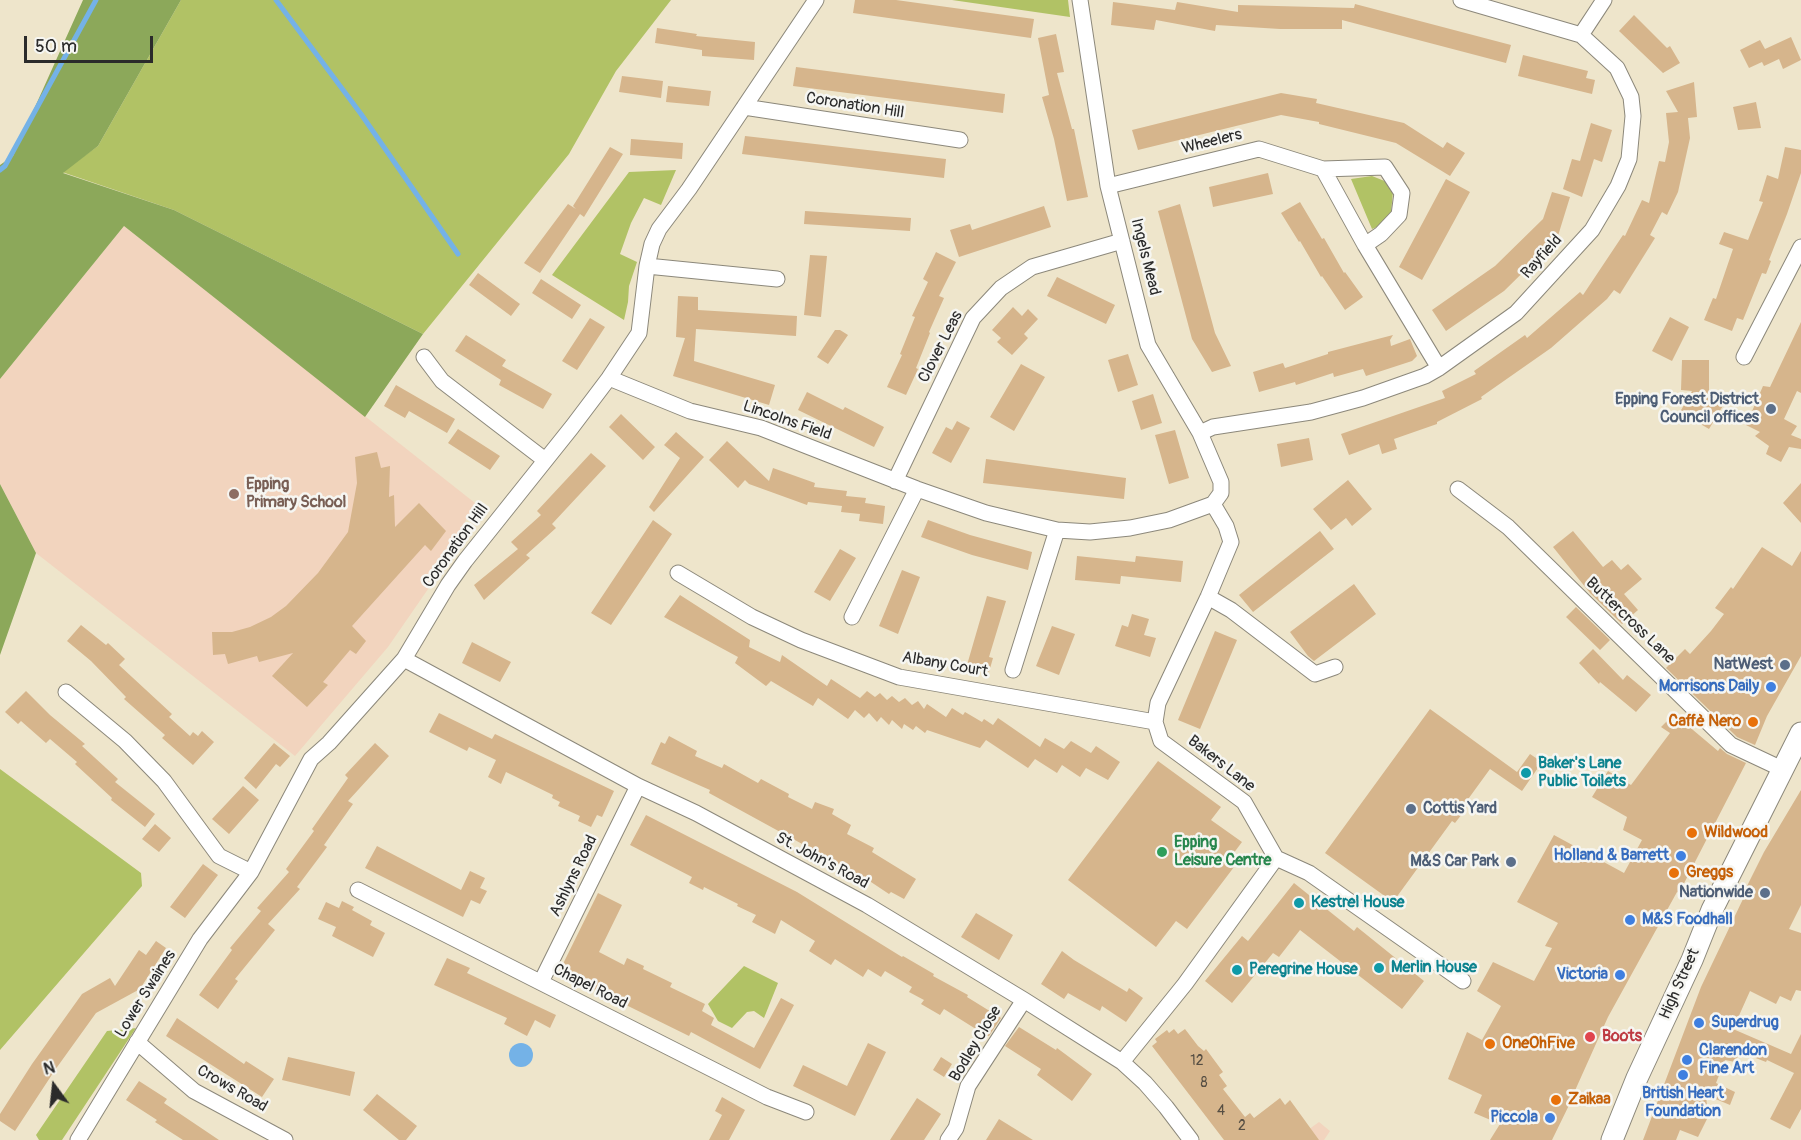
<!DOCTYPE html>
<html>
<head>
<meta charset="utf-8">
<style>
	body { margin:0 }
	#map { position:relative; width:1801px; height:1140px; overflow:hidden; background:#eee5cb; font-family:Pangolin,sans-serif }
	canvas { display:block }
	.north { position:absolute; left:24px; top:1056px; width:60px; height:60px; -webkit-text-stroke:4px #f6f6f2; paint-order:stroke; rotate:345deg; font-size:16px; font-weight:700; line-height:24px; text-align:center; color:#2b2b2b }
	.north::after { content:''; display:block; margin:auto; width:21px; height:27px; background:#2b2b2b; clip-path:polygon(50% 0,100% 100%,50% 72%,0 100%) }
	.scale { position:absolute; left:24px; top:36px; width:129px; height:27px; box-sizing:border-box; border:3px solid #2b2b2b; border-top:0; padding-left:8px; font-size:18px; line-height:21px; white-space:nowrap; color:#2b2b2b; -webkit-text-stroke:4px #f6f6f2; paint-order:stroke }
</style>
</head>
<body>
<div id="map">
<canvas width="1801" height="1140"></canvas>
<div class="north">N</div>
<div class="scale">50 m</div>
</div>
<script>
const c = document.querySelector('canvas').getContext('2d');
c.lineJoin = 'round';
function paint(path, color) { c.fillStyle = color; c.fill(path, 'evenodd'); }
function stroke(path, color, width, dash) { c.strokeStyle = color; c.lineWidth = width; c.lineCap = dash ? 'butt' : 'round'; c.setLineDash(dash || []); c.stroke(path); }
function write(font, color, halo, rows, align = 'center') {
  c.font = font + ' Pangolin,sans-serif'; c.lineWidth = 5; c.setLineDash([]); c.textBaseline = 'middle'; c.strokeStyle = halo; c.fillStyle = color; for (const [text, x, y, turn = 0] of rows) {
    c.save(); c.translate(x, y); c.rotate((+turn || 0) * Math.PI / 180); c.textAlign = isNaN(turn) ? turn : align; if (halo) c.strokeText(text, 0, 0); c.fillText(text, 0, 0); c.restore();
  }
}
paint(new Path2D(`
	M124 226 475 503 435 579 388 647 295 756 36 553 0 484V379Z
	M1319 1122 1330 1131 1324 1140H1294Z`), '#f2d4be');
paint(new Path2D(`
	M181 0H671L616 71 569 154 423 334 174 210 62 172 98 146Z
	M952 0H1068L1070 17Z
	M676 170 661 205 644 198 631 223 620 254 637 262 629 286 628 302 624 320 552 275 629 172Z
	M1372 176 1387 182 1393 191 1391 213 1384 224 1372 229 1351 179Z
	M0 769 141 873 142 886 0 1050Z
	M744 966 778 983 764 1018 754 1011 747 1012 732 1028 718 1021 708 1004Z
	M136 1028 62 1140H39L36 1135 107 1031 137 1028Z`), '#b1c265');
paint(new Path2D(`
	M83 0H181L98 146 63 173 174 210 423 334 365 417 124 226 0 379V165L13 156Z
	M0 484 36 553 0 655Z`), '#8ca85a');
paint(new Path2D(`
	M509 1055a12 12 0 1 1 24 0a12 12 0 1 1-24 0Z`), '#74b2e7');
stroke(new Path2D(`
	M276 0 361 114 458 254
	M0 170 5 166 96 0`), '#74b2e7', 5);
paint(new Path2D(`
	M855 0H896L1034 19 1031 38 853 13Z
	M1113 2 1175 10 1177 2 1238 12V5L1354 8 1355 4 1511 45 1506 63 1342 20V29H1280L1216 25 1215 31 1156 20 1154 30 1111 25Z
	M1634 15 1667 48 1670 46 1680 63 1663 73 1619 31Z
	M657 28 697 34 696 36 755 42 754 60 702 56V50L655 43Z
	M1056 34 1064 72 1057 73 1072 129H1074L1088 197 1067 201 1054 139 1042 97 1049 95 1038 38Z
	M1791 37 1801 60 1783 69 1779 59 1764 66 1762 62 1749 68 1740 50 1760 40 1765 49Z
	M1523 55 1588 71 1586 78 1595 80 1592 94 1518 76Z
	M796 67 1005 94 1003 113 793 86Z
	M622 76 663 81 661 98 619 92Z
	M1694 82 1697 117 1688 118 1690 138 1678 192 1667 215 1662 212 1650 235 1655 238 1620 294 1614 290 1607 299 1551 348 1481 397 1482 399 1437 422V424L1394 439 1397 449 1382 454 1379 444 1349 455 1341 434 1445 398 1442 391 1476 374 1474 371 1525 335 1527 338 1580 292 1583 295 1623 235 1625 236 1642 200 1649 203 1659 161 1665 162 1669 142 1666 113 1678 112 1666 91Z
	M668 86 711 91 709 106 666 102Z
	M1281 93 1317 99 1316 103 1404 123 1443 148 1447 142 1465 153 1450 176 1396 143 1319 124V122L1281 115 1138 150 1132 130Z
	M1756 102 1761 128 1738 130 1733 107Z
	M1591 123 1612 130 1602 162 1594 159 1582 197 1563 189 1572 159 1580 161Z
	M745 136 946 159 944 178 742 154Z
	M631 139 683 143 682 159 630 155Z
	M610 147 623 154 584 217 580 214 540 273 524 263 568 204 576 209 573 206Z
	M1785 147 1801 150V173L1787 214 1769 260 1771 261 1766 274 1762 273 1743 320 1737 318 1732 331 1704 320 1713 298 1716 299 1733 249 1719 244 1724 232 1748 240 1763 202 1759 201 1767 175 1778 179Z
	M1268 173 1273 194 1213 207 1209 187Z
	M1446 179 1470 192 1422 280 1399 267Z
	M1552 192 1570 197 1557 239 1504 291 1446 331 1432 310 1495 266 1543 219Z
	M1300 202 1322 239 1324 238 1344 273 1345 272 1363 297 1345 310 1322 276 1321 277 1300 241 1299 242 1281 213Z
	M1180 204 1215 333 1231 366 1212 372 1192 339 1158 211Z
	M1044 206 1051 227 959 257 950 230 970 224 972 230Z
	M805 211 911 218 910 231 804 224Z
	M936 252 956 262 939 296 944 298 929 332 930 333 916 368 918 369 906 395 887 387 902 355 900 354 915 317 912 316 928 282 923 279Z
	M810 255 827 256 821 317 804 315Z
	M478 273 520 304 511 316 469 285Z
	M1057 277 1115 305 1106 324 1047 296Z
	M541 279 581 305 572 319 532 293Z
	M678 296 698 297V310L797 316 796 336 696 329 694 361 775 385 769 405 673 376 685 338 676 337Z
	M1013 307 1022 316 1028 309 1038 319 1024 334 1028 338 1012 355 997 342 1001 338 992 330Z
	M1670 317 1689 327 1672 361 1652 351Z
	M590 318 605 327 577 370 562 361Z
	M1801 322V393L1797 391 1784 419 1797 426 1791 435 1801 439V449L1789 447 1781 462 1766 454 1769 446 1755 436 1760 432 1746 425 1763 386 1770 387Z
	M835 330H840L848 335 828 364 817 357Z
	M466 335 506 360 502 366 552 394 543 409 499 385 501 380 455 351Z
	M1393 335 1390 340 1391 346 1410 339 1417 356 1412 361 1366 376 1363 369 1334 377 1333 373 1296 385 1295 382 1259 392 1253 372 1283 363 1285 368 1328 354V352Z
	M1128 354 1138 385 1118 392 1108 360Z
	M1682 360H1709V395L1724 404 1709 429 1680 412 1692 391 1681 390Z
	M1021 364 1045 377 1014 431 990 417Z
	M396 385 455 419 447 433 409 411 405 418 384 406Z
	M807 392 843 410 845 407 884 427 874 447 798 410Z
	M1153 394 1162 423 1141 430 1132 401Z
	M621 414 655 447 643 460 609 427Z
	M957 421 970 428 951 463 932 453 946 427 952 430Z
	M458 429 500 456 490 470 448 443Z
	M1175 430 1189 478 1169 484 1155 435Z
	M676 432 704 457 654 512 649 507 680 458 664 445Z
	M1309 438 1313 460 1281 467 1277 444Z
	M727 441 769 481 773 468 815 483 814 487 847 491 846 496 866 498 865 503 885 506 883 524 859 521 860 514 841 512 842 506 808 502 807 505 749 484 745 480 738 488 709 460Z
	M377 452 381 468 390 466 389 497 394 495 395 527 419 503 446 531 431 551 425 545 352 626 366 641 356 654 350 650 323 682 328 685 307 707 272 676 293 653 259 662 257 656 228 664 225 654 213 655 212 632H232L250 627 271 617 286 606 318 573 348 532 357 483 355 457Z
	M591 453 606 466 552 524 556 528 526 555 530 558 484 600 474 585 518 549 511 542 541 515 537 511Z
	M986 459 1126 478 1124 499 983 483Z
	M1348 480 1372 509 1352 526 1346 518 1331 530 1313 509Z
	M1801 483V523L1783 503Z
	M653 520 672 534 611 625 591 613Z
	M928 520 970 535 1032 552 1028 570 972 555 921 537Z
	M1320 531 1334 549 1253 612 1239 595Z
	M1573 531 1603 567 1612 560 1621 570 1628 564 1642 579 1624 594 1638 610 1622 624 1590 593 1553 547Z
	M1762 547 1792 566 1801 551V656L1767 716 1755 745 1737 737 1666 668 1685 649 1690 654 1711 631 1724 614 1715 608 1731 587 1733 589Z
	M840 549 856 558 830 601 814 592Z
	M1077 556 1135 562 1136 556 1183 561 1181 582 1121 576 1120 584 1075 580Z
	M902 570 920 577 898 634 879 626Z
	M1354 584 1376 614 1314 661 1308 656 1290 632Z
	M680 595 750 640 749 647 780 662 782 655 827 686 831 679 860 698 867 691 875 697 880 693 887 700 892 696 899 702 905 698 912 705 918 701 924 709 927 704 946 717 952 708 963 715 965 712 982 722 984 719 993 725 998 718 1040 747 1045 738 1064 749 1071 741 1091 753 1096 746 1120 762 1108 780 1086 768 1080 777 1062 765 1057 773 1035 759 1028 768 986 740 980 748 927 730 925 733 916 726 913 730 904 724 902 729 892 720 889 725 881 717 877 722 869 713 864 718 855 710 848 719 818 698 813 706 771 681 766 686 735 663 738 657 664 617Z
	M987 596 1006 601 989 657 993 658 989 672 967 665Z
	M1576 607 1610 640 1600 650 1566 617Z
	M1132 614 1149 619 1144 635 1156 638 1150 657 1115 646 1122 625 1128 627Z
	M81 625 106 645 108 643 125 659 119 665 172 714 169 717 190 736 193 732 198 736 202 731 214 742 193 765 162 738 165 735 124 699 126 697 91 661 67 641Z
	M1052 626 1075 634 1059 675 1036 666Z
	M1215 631 1237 640 1200 729 1178 720Z
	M472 642 511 662 500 682 462 663Z
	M1593 649 1623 680 1627 675 1651 695 1636 712 1600 682 1599 684 1579 663Z
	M26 691 50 715 85 744 82 746 118 779 115 782 155 814 145 827 111 800 112 798 75 764 77 762 50 739 46 743 21 721 18 724 5 712Z
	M1430 709 1517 772 1530 754 1542 762 1522 791 1490 769 1466 802 1469 804 1462 814 1455 823 1452 821 1393 902 1325 853Z
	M439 713 492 739 495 734 614 791 602 817 597 815 591 827 578 821 580 816 558 806 560 802 552 798 553 795 506 772 501 784 488 777 496 760 469 747 467 751 429 732Z
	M1674 714 1718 751 1720 748 1727 754 1746 763 1679 893 1677 892 1608 1017 1573 1095H1574L1552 1140H1490L1500 1124 1474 1113 1482 1095 1448 1079 1467 1032 1482 1040 1501 1006 1477 991 1493 962 1534 981 1552 948 1545 946 1558 923 1517 902 1554 835 1624 873 1642 840 1623 830 1627 817 1592 797 1608 771 1631 785 1670 733 1661 727Z
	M669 736 697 751 695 756 722 768 724 764 758 783 761 779 789 794 788 797 812 809 815 802 834 809 832 814 851 825 847 834 874 848 872 852 916 879 904 899 891 892 889 894 868 880 709 793 710 790 651 764 661 742 665 744Z
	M274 743 290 756 280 767 276 764 256 789 244 778Z
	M375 743 389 756 348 801 353 804 324 845 327 847 297 887 300 889 268 924 275 930 235 979 238 981 218 1009 199 995 232 950 230 948 261 911 257 908 289 872 286 869 314 831 312 829 348 778 345 775Z
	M1158 761 1221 807 1211 820 1242 842 1227 862 1234 867 1187 929 1176 921 1156 947 1068 880Z
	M243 786 259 800 229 834 212 819Z
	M1801 790V905L1789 929 1801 933V991L1796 990 1791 1001 1780 996 1776 1004 1750 991 1733 1029 1791 1054 1801 1034V1109L1790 1129 1770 1119 1794 1073 1767 1060 1766 1062 1740 1052 1735 1062 1725 1060 1716 1083 1735 1092 1730 1105 1706 1095 1708 1117 1698 1137 1680 1130 1676 1140H1643L1701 987 1743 899 1741 898 1764 852Z
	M646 815 797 892 902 957 903 956 934 974 933 976 968 995 967 997 1001 1018 989 1036H987L944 1009 940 1015 921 1004 924 1000 909 992 912 987 885 971 881 977 868 969 863 977 835 959 831 965 809 951 815 941 781 920 775 934 752 922 756 915 737 906 738 904 704 887 703 890 689 883 692 877 630 845Z
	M155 824 171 838 159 852 142 839Z
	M377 846 461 890 470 871 485 878 480 888 487 891 480 904 471 900 463 917 365 868Z
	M203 864 218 875 185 918 170 907Z
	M1294 883 1354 931 1357 927 1424 981 1402 1009 1300 930 1279 957 1273 953 1232 1003 1205 981 1242 936 1248 941Z
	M598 893 622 905 599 952 624 965 627 958 644 966 643 969 672 983 670 987 705 1004 702 1011 714 1018 711 1025 754 1048 781 998 794 1005 760 1069 691 1032 689 1036 559 972Z
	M342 901 354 907 352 910 372 921 370 925 385 933 373 957 332 936 336 927 318 919 326 902 339 908Z
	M976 913 1013 935 999 960 961 937Z
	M156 941 166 948 140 989 96 1013 55 1070 15 1131 0 1121V1114L32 1064 82 994 110 978 115 986 139 950 146 955Z
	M1062 951 1074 960 1127 992 1129 988 1143 998 1126 1022 1102 1006 1100 1011 1068 993 1064 999 1041 984Z
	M447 958 470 968 467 973 556 1015 550 1028 535 1020 527 1036 504 1024 507 1018 434 985Z
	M177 1018 244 1064 246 1061 274 1079 262 1097 166 1036Z
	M1019 1027 1056 1050 1057 1048 1092 1074 1072 1101 1037 1075 1041 1069 1005 1046Z
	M1174 1029 1178 1034 1185 1029 1198 1046 1204 1051 1206 1049 1223 1072 1219 1075 1227 1086 1223 1089 1245 1117 1250 1113 1254 1118 1280 1098 1285 1105 1290 1100 1319 1140H1224L1152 1046 1157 1042 1155 1039 1167 1030 1169 1033Z
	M868 1043 886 1052 855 1116 793 1086 803 1065 847 1086Z
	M288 1057 355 1072 350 1096 282 1080Z
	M941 1057 952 1064 944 1077 933 1070Z
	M139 1081 167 1099 164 1103 219 1140H183L155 1122 157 1120 126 1100Z
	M377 1094 417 1126 406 1140H399L363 1110Z
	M722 1097 745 1110 729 1140H709L722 1115 715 1111Z
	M917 1098 941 1114 924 1140H890Z
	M999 1119 1033 1140H986Z`), '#d6b58c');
const street = new Path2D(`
	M1080 0 1108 186 1148 345 1200 433 1221 482V493L1213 504
	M1581 35 1604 0
	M744 107 960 140
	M1323 169 1385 167 1402 193 1399 215 1381 234 1365 245
	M1108 186 1259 149 1323 169 1365 245 1439 368
	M647 266 777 279
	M424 357 442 381 545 460
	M1744 357 1801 247
	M609 378 690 411 761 428 917 489 986 513 1057 530 1090 532 1130 528 1169 520 1213 504
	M1200 433 1213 427 1311 412 1363 398 1425 376 1439 368 1516 313 1592 230 1618 186 1629 159 1633 116 1631 97 1617 68 1581 35 1461 0
	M895 481 973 318 1001 288 1032 267 1122 241
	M1458 489 1508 527 1731 745 1782 769
	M678 573 752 617 801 640 899 677 1155 722
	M1208 597 1231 610 1315 674 1335 667
	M852 617 917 489
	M404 659 638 786 696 813 867 905 1024 1000 1122 1062 1145 1083 1166 1107 1191 1140
	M1013 670 1057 530
	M66 692 125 741 164 781 219 856 251 872
	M1276 858 1309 873 1463 981
	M358 890 767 1097 806 1112
	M541 982 638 786
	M137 1042 194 1091 285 1140
	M1122 1062 1185 984 1276 858 1244 802 1161 741 1155 722 1158 703 1208 597 1231 542 1226 526 1213 504
	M78 1140 200 939 251 872 311 759 329 743 404 659 448 585 465 561 572 427 609 378 639 333 647 266 652 244 659 229 689 189 816 0
	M948 1140 956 1128 968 1086 1024 1000`);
const secondary = new Path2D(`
	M1612 1140 1637 1078 1692 960 1712 910 1801 733`);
stroke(street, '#8c887b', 17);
stroke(secondary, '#8c887b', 23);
stroke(street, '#fff', 15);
stroke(secondary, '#fff', 21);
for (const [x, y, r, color] of [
	[1771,409,6,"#5c6f8a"],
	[234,494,6,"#8d6e63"],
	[1785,665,6,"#5c6f8a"],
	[1771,687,6,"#3f7fe0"],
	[1753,722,6,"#e8710a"],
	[1526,773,6,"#0f9aa8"],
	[1411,809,6,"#5c6f8a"],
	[1692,833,6,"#e8710a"],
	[1162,852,6,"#2e9e5b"],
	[1681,856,6,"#3f7fe0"],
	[1511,862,6,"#5c6f8a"],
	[1674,873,6,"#e8710a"],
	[1765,893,6,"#5c6f8a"],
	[1299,903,6,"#0f9aa8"],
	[1630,920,6,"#3f7fe0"],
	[1379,968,6,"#0f9aa8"],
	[1237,970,6,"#0f9aa8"],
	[1620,975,6,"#3f7fe0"],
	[1699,1023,6,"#3f7fe0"],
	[1590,1037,6,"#e0444e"],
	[1490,1044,6,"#e8710a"],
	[1687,1060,6,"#3f7fe0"],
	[1683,1075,6,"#3f7fe0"],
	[1556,1100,6,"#e8710a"],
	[1550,1118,6,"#3f7fe0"]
]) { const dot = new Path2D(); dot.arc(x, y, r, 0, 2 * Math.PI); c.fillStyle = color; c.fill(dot); stroke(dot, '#f6f6f2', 2); }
write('14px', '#564e43', null, [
	["12",1197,1061],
	["8",1204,1083],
	["4",1221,1111],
	["2",1242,1126]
]);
write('16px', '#2b2b2b', '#f6f6f2', [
	["Coronation Hill",855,106,9],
	["Wheelers",1212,142,-14],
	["Ingels Mead",1145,257,76],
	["Rayfield",1542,257,-48],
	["Clover Leas",941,347,-63],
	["Lincolns Field",787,421,19],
	["Coronation Hill",456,546,-54],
	["Buttercross Lane",1630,621,44],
	["Albany Court",945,665,10],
	["Bakers Lane",1221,764,38],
	["St. John's Road",822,861,28],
	["Ashlyns Road",574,876,-64],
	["High Street",1680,984,-66],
	["Chapel Road",590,987,27],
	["Lower Swaines",146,994,-58],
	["Bodley Close",976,1044,-59],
	["Crows Road",232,1089,30]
]);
write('bold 16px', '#4e5e75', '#f6f6f2', [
	["Epping Forest District",1759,400],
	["Council offices",1759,418],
	["NatWest",1773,665],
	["Cottis Yard",1423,809,"left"],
	["M&S Car Park",1499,862],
	["Nationwide",1753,893]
], 'right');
write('bold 16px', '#785e54', '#f6f6f2', [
	["Epping",246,485],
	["Primary School",246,503]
], 'left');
write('bold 16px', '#366cbe', '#f6f6f2', [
	["Morrisons Daily",1759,687],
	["Holland & Barrett",1669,856],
	["M&S Foodhall",1642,920,"left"],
	["Victoria",1608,975],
	["Superdrug",1711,1023,"left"],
	["Clarendon",1699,1051,"left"],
	["Fine Art",1699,1069,"left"],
	["British Heart",1683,1094,"center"],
	["Foundation",1683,1112,"center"],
	["Piccola",1538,1118]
], 'right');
write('bold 16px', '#c56008', '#f6f6f2', [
	["Caffè Nero",1741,722,"right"],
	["Wildwood",1704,833],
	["Greggs",1686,873],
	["OneOhFive",1502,1044],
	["Zaikaa",1568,1100]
], 'left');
write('bold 16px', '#0d838f', '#f6f6f2', [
	["Baker's Lane",1538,764],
	["Public Toilets",1538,782],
	["Kestrel House",1311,903],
	["Merlin House",1391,968],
	["Peregrine House",1249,970]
], 'left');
write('bold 16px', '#27864d', '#f6f6f2', [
	["Epping",1174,843],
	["Leisure Centre",1174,861]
], 'left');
write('bold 16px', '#be3a42', '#f6f6f2', [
	["Boots",1602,1037]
], 'left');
</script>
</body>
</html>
